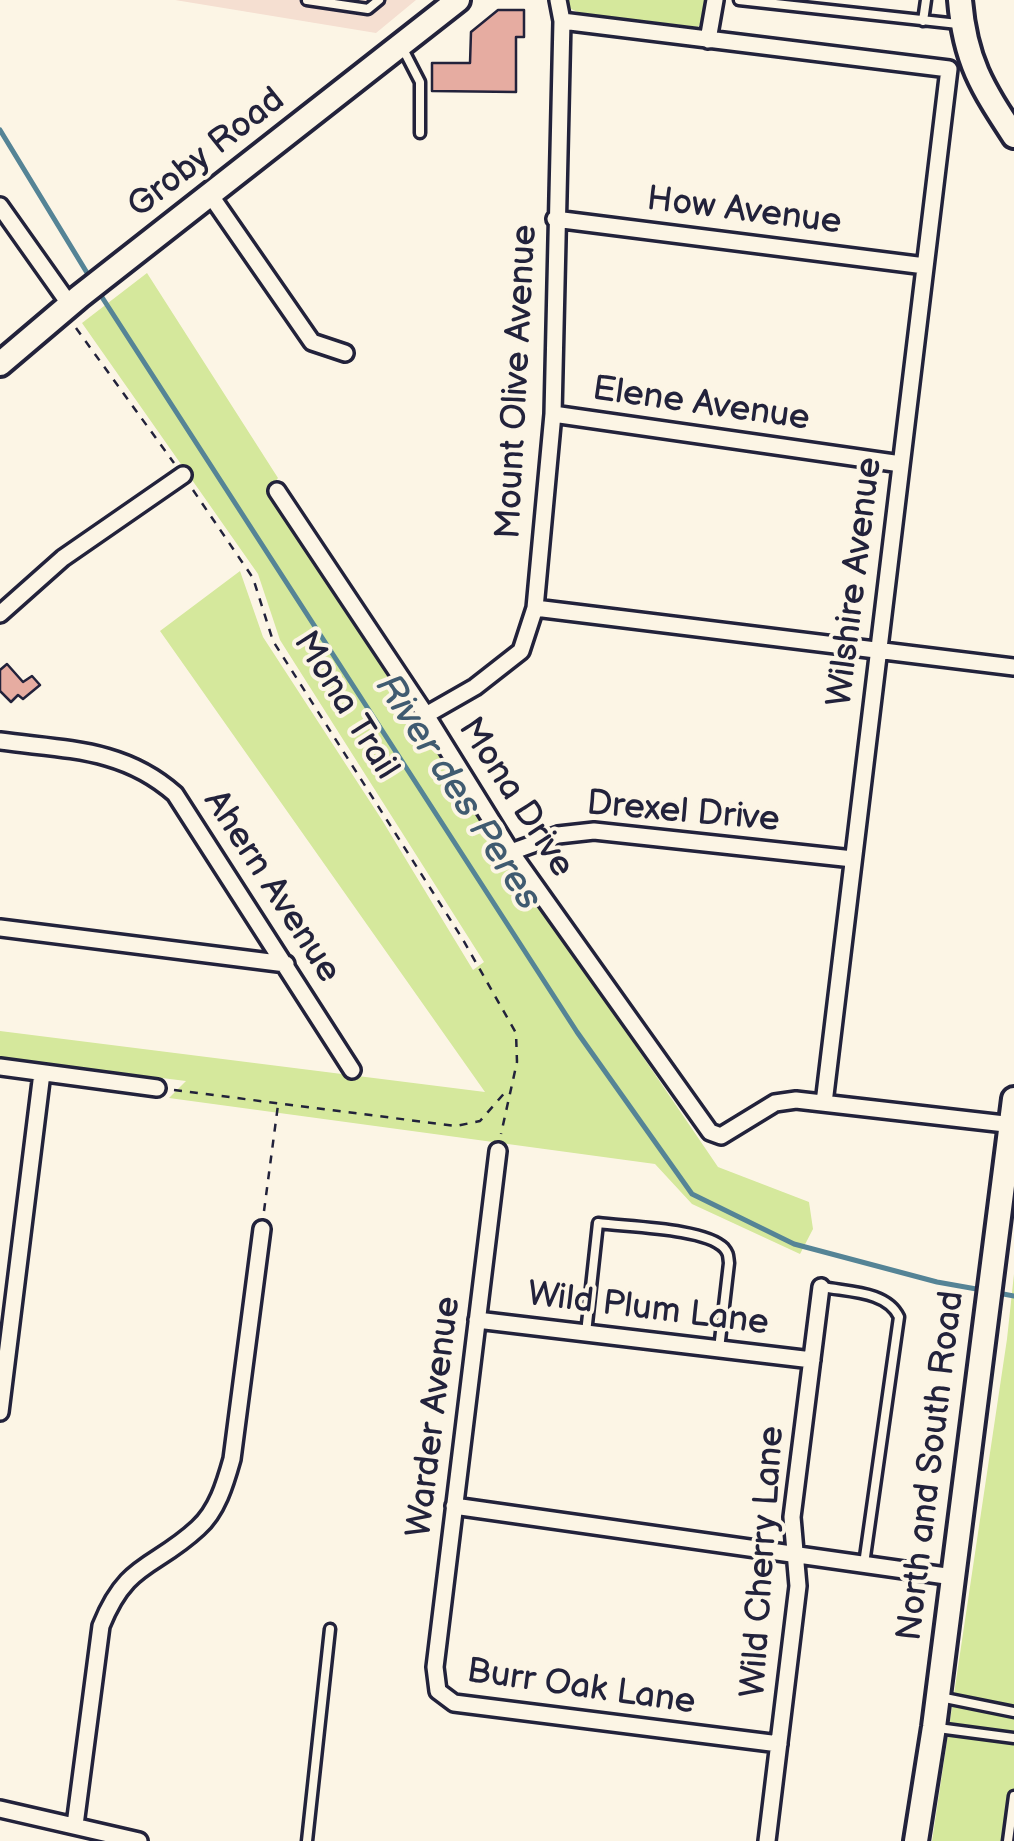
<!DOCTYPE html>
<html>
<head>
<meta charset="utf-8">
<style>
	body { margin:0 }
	canvas { display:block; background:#fcf5e5 }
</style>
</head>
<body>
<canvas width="1014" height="1841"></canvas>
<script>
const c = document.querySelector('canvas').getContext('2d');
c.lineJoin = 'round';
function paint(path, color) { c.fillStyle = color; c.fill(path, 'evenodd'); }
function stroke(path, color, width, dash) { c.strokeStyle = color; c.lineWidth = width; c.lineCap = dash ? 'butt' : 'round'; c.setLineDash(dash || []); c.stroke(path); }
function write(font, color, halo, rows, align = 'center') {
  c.font = font + ' "Balsamiq Sans",sans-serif'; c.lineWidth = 8; c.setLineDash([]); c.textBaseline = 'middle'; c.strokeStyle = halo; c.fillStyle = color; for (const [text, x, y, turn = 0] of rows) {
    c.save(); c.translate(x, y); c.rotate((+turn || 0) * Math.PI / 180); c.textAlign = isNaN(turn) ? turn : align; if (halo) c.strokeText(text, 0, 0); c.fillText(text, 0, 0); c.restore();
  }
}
paint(new Path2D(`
	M175 0H416L376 33Z`), '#f5dfd1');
paint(new Path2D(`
	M565 0H706L703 19 698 27 580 13 571 9Z
	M147 273 278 478 268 491 490 832 718 1167 809 1202 813 1229 800 1254 692 1204 655 1164 169 1098 186 1081 0 1058V1031L485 1092 160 631 240 571 263 637 382 820 473 970 484 962 280 640 258 574 82 323Z
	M1014 1274V1841H932L1007 1339Z`), '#d5e89c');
stroke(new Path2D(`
	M0 130 92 281
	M98 291 577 1032 692 1194 794 1244 937 1282 982 1290
	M998 1293 1014 1296`), '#558496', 5);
const building = new Path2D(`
	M498 10H524V37H516V92L432 91V63H470L471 32Z
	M7 664 23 682 32 676 40 685 23 699 18 695 11 702 0 691V670Z`);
paint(building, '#e6aca1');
stroke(building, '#22223b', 2.5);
const lane = new Path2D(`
	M307 0 368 9 379 0
	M739 0 958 24
	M923 21 926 0
	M403 49 420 82V133
	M823 1287C848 1292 887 1291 899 1317L864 1564
	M586 1333 598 1223C627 1227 705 1228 724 1248 729 1254 728 1256 729 1263L719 1349
	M940 1697 1014 1712
	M938 1728 1014 1738
	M307 1841 330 1629
	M1008 1841 1014 1796`);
const street = new Path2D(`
	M562 21 949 69 824 1103
	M708 40 715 0
	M211 196 312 342 345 353
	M0 206 70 305
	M555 219 925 266
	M553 414 901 464
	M277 491 426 715 511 852 710 1132 721 1136 775 1103 796 1100 1014 1125
	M535 608 1014 667
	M0 614 63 558 183 475
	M426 715 475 687 521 651 535 608 553 414 562 21 558 0
	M0 741C66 750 123 748 175 794L352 1070
	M511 852 558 835 594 831 853 859
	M0 928 286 964
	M0 1067 157 1088
	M498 1151 435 1667 438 1691 454 1703 779 1744
	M477 1320 812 1360
	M0 1412 42 1073
	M454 1506 953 1577
	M0 1809 139 1841
	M75 1825 101 1626C127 1561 154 1569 198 1528 217 1511 225 1484 232 1459L262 1229
	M767 1841 798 1586 792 1517 821 1287`);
const secondary = new Path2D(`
	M960 0C965 61 982 87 1014 136
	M0 364 79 297 458 0
	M916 1841 934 1727 1014 1099`);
stroke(lane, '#22223b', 15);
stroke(street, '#22223b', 22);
stroke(secondary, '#22223b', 30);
stroke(new Path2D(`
	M76 328 174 463
	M193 490 253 578 273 641 462 938 516 1033 517 1062 501 1134
	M174 1090 456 1126 480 1121 508 1089
	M264 1211 278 1105`), '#22223b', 2.5, [8, 8]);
stroke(lane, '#fcf5e5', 8);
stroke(street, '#fcf5e5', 15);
stroke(secondary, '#fcf5e5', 22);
write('35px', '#22223b', '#fcf5e5', [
	["Groby Road",207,154,-38],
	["How Avenue",744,212,7],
	["Mount Olive Avenue",518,382,-87],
	["Elene Avenue",701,405,8],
	["Wilshire Avenue",856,582,-83],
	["Mona Trail",345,706,58],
	["Mona Drive",515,798,57],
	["Drexel Drive",683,813,5],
	["Ahern Avenue",271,887,57],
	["Wild Plum Lane",648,1310,7],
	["Warder Avenue",435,1417,-83],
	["North and South Road",932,1466,-83],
	["Wild Cherry Lane",764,1562,-86],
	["Burr Oak Lane",581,1688,8]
]);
write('italic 38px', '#405b70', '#fcf5e5', [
	["River des Peres",457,793,57]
]);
</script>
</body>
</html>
